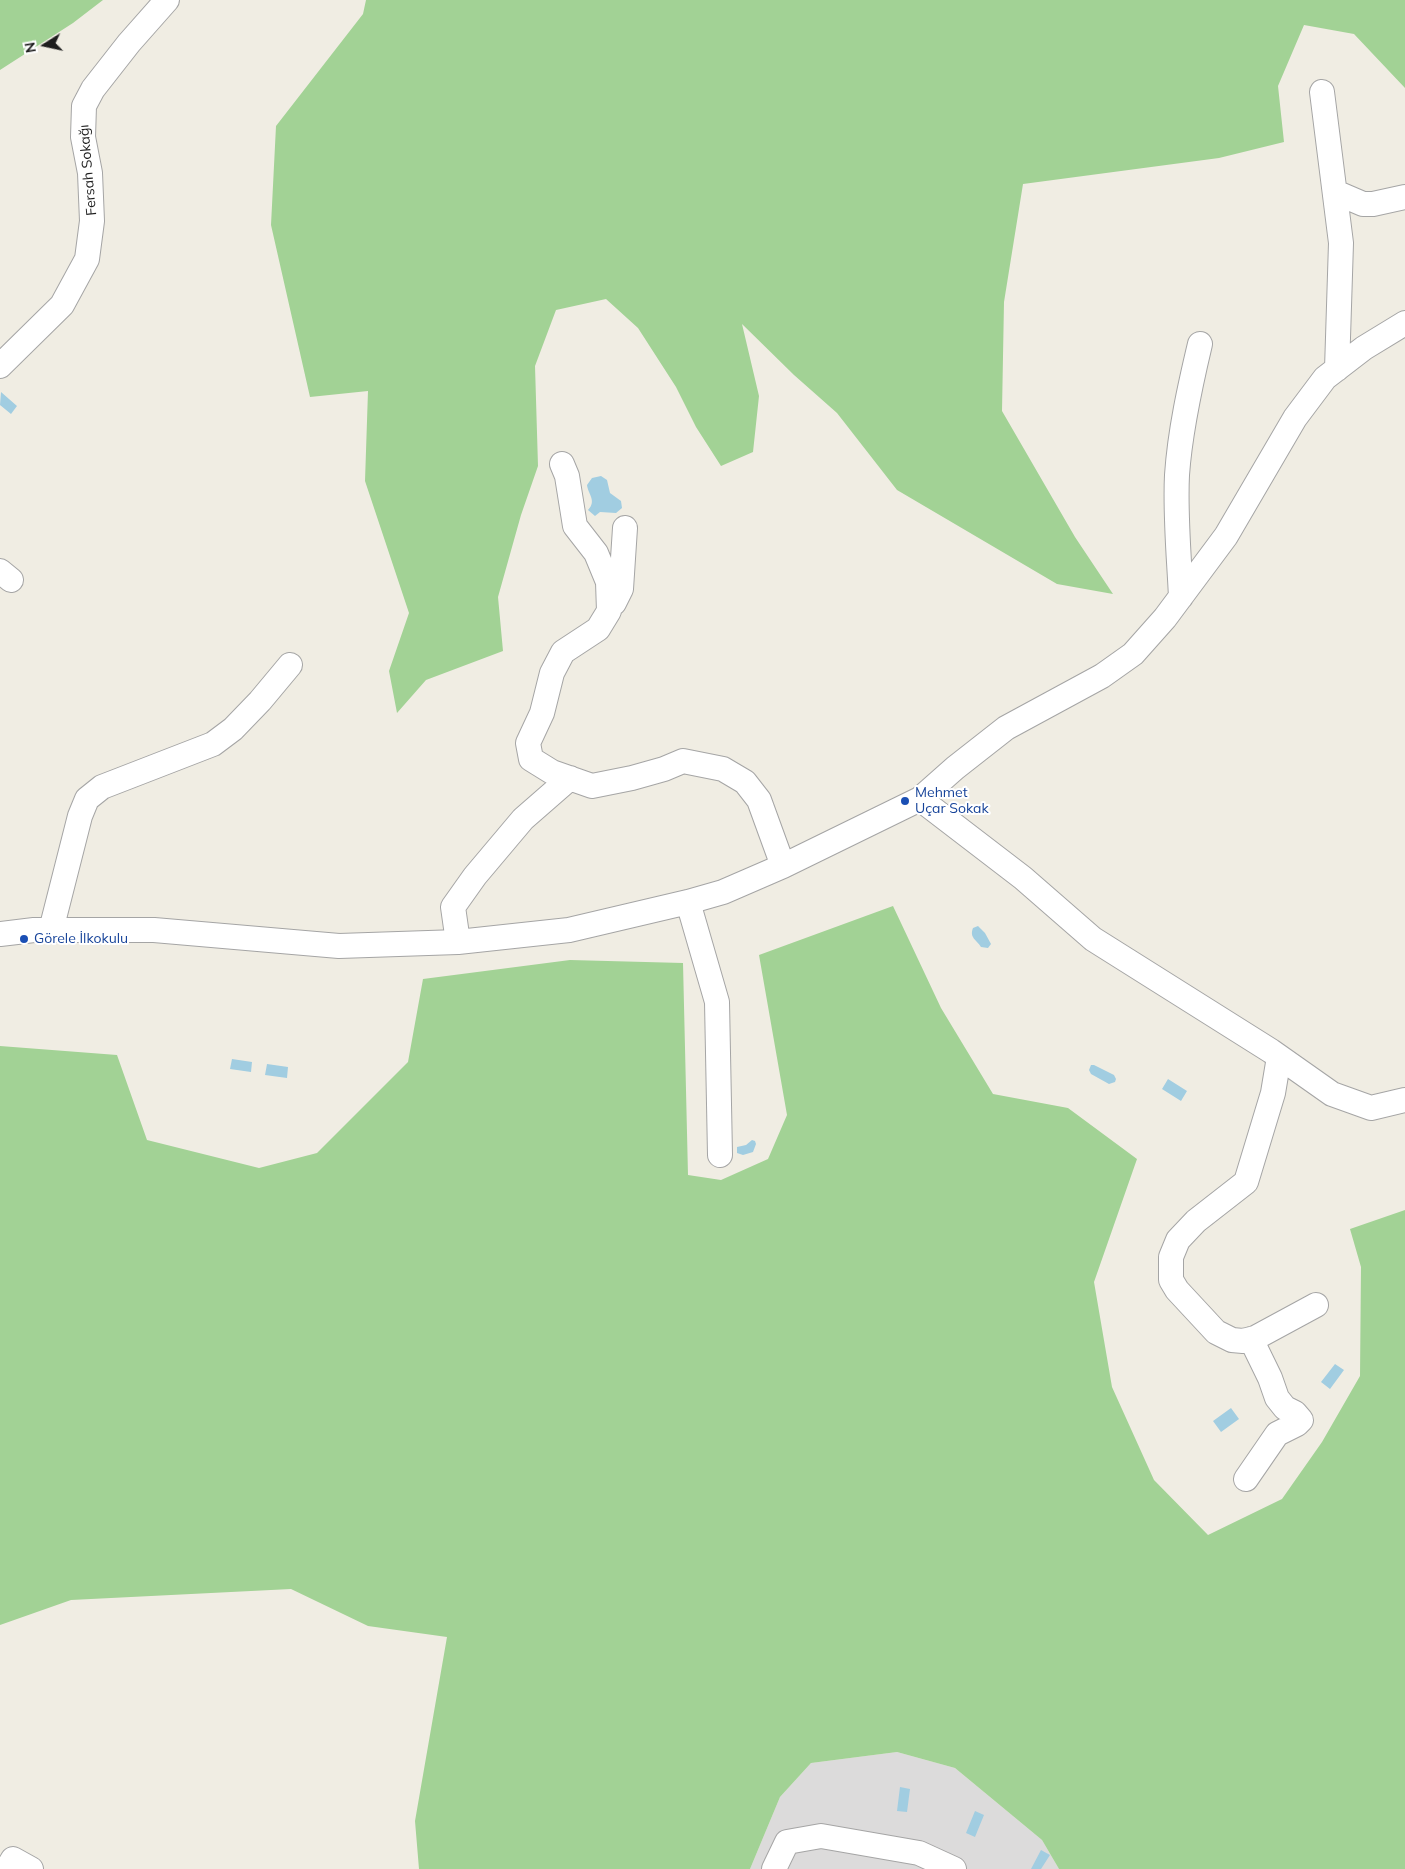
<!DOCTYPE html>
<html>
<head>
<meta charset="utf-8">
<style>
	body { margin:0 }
	#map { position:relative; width:1405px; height:1869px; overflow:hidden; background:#f0ede3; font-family:Mulish,sans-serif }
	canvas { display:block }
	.north { position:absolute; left:20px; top:20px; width:50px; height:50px; -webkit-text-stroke:4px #fff; paint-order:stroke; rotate:260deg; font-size:14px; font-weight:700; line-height:20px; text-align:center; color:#1e1e1e }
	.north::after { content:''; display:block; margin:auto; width:18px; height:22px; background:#1e1e1e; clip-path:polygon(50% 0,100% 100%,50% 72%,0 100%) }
</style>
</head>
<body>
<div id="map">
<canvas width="1405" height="1869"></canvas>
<div class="north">N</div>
</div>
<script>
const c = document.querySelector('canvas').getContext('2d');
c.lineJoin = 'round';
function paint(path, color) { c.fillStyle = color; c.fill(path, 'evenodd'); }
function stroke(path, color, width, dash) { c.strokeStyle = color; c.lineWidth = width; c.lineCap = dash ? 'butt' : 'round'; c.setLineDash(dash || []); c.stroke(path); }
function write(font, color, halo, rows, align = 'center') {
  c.font = font + ' Mulish,sans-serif'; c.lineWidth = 4; c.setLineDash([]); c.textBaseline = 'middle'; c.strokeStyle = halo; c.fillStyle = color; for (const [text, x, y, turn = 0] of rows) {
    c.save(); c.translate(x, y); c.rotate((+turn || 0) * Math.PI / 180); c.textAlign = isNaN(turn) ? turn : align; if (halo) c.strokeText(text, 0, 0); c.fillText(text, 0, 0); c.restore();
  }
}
paint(new Path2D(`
	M897 1752 955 1768 1042 1840 1059 1869H750L780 1797 811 1763Z`), '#dcdbdb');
paint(new Path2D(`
	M0 0H103L73 23 0 70Z
	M366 0H1405V88L1354 34 1304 25 1278 86 1284 142 1219 158 1023 184 1004 302 1002 411 1075 537 1113 594 1057 584 897 490 837 413 794 375 742 324 759 396 753 452 721 466 696 427 676 387 638 328 606 299 556 310 535 366 538 466 521 515 498 597 503 651 426 680 397 713 389 671 409 613 365 481 368 391 310 397 271 225 276 126 363 14Z
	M893 906 941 1008 993 1094 1068 1108 1137 1159 1094 1282 1112 1387 1154 1480 1208 1535 1282 1499 1322 1442 1360 1376 1361 1267 1350 1229 1405 1210V1869H1059L1042 1840 955 1768 897 1752 811 1763 780 1797 750 1869H419L415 1821 447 1637 368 1626 291 1589 71 1600 0 1625V1046L117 1055 147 1140 259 1168 317 1153 408 1062 423 979 570 960 683 963 688 1175 721 1180 768 1159 787 1115 759 955Z`), '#a2d295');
paint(new Path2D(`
	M1 392 17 406 11 414 0 405Z
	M601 476 607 480 610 493 621 501 622 508 616 513 600 512 595 516 588 510C597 501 588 494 587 485L592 478Z
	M978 926 985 933 991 944 988 948 981 947C977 940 969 938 973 928Z
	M232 1059 252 1062 251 1072 230 1069Z
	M267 1064 288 1067 287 1078 265 1075Z
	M1091 1065H1094L1114 1075 1116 1079 1115 1082 1109 1084 1091 1074 1089 1070Z
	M1168 1079 1187 1091 1181 1101 1162 1089Z
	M752 1140 755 1141 756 1144 753 1152 743 1155 737 1153V1147L746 1145Z
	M1335 1364 1344 1370 1330 1389 1321 1382Z
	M1231 1408 1239 1419 1221 1432 1213 1421Z
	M900 1787 910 1789 907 1812 897 1811Z
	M975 1811 984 1815 975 1837 966 1833Z
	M1041 1850 1050 1855 1041 1869H1031Z`), '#a1cde1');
const minor = new Path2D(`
	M1322 92 1341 243 1337 369
	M1335 192 1363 204H1373L1405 197
	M0 366 62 305 87 259 92 221 90 173 83 137 84 106 93 89 129 43 167 0
	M562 464 567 476 575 526 596 553 608 582 609 611 598 629 563 652 552 673 542 713 528 743 531 759 552 772 592 786 632 778 664 769 683 761 723 769 745 782 759 800 783 866
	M0 571 11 580
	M1181 597C1179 556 1175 515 1177 475 1180 431 1190 386 1200 344
	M614 603 621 589 625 528
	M920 799 1023 878 1093 939 1271 1051 1332 1094 1371 1108 1405 1100
	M688 902 717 1002 720 1155
	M51 930 80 816 87 799 102 787 213 744 233 729 260 701 290 665
	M0 934 34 930H154L339 946 458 942 569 930 688 902 723 892 783 866 920 799 955 768 1006 728 1102 676 1133 654 1165 618 1226 536 1295 418 1325 378 1364 348 1405 323
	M458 942 453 907 475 876 523 819 570 778
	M1279 1057 1273 1093 1246 1182 1196 1221 1178 1240 1171 1257V1280L1177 1290 1216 1332 1232 1340 1243 1341 1255 1338 1316 1305
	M1246 1479 1277 1434 1297 1424 1301 1420 1295 1413 1285 1408 1277 1398 1270 1378 1251 1339
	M7 1869 13 1859 31 1869
	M774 1869 787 1842 821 1836 919 1853 954 1869`);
stroke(minor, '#a5a5a5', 26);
stroke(minor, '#fff', 24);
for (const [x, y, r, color] of [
	[905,801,5,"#1a4fb4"],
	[24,939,5,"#1a4fb4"]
]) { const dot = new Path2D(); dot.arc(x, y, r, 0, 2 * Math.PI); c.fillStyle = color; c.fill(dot); stroke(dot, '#fff', 2); }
write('14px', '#1e1e1e', '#fff', [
	["Fersah Sokağı",88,170,-95]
]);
write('14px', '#164399', '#fff', [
	["Mehmet",915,793],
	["Uçar Sokak",915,809],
	["Görele İlkokulu",34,939]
], 'left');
</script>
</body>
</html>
